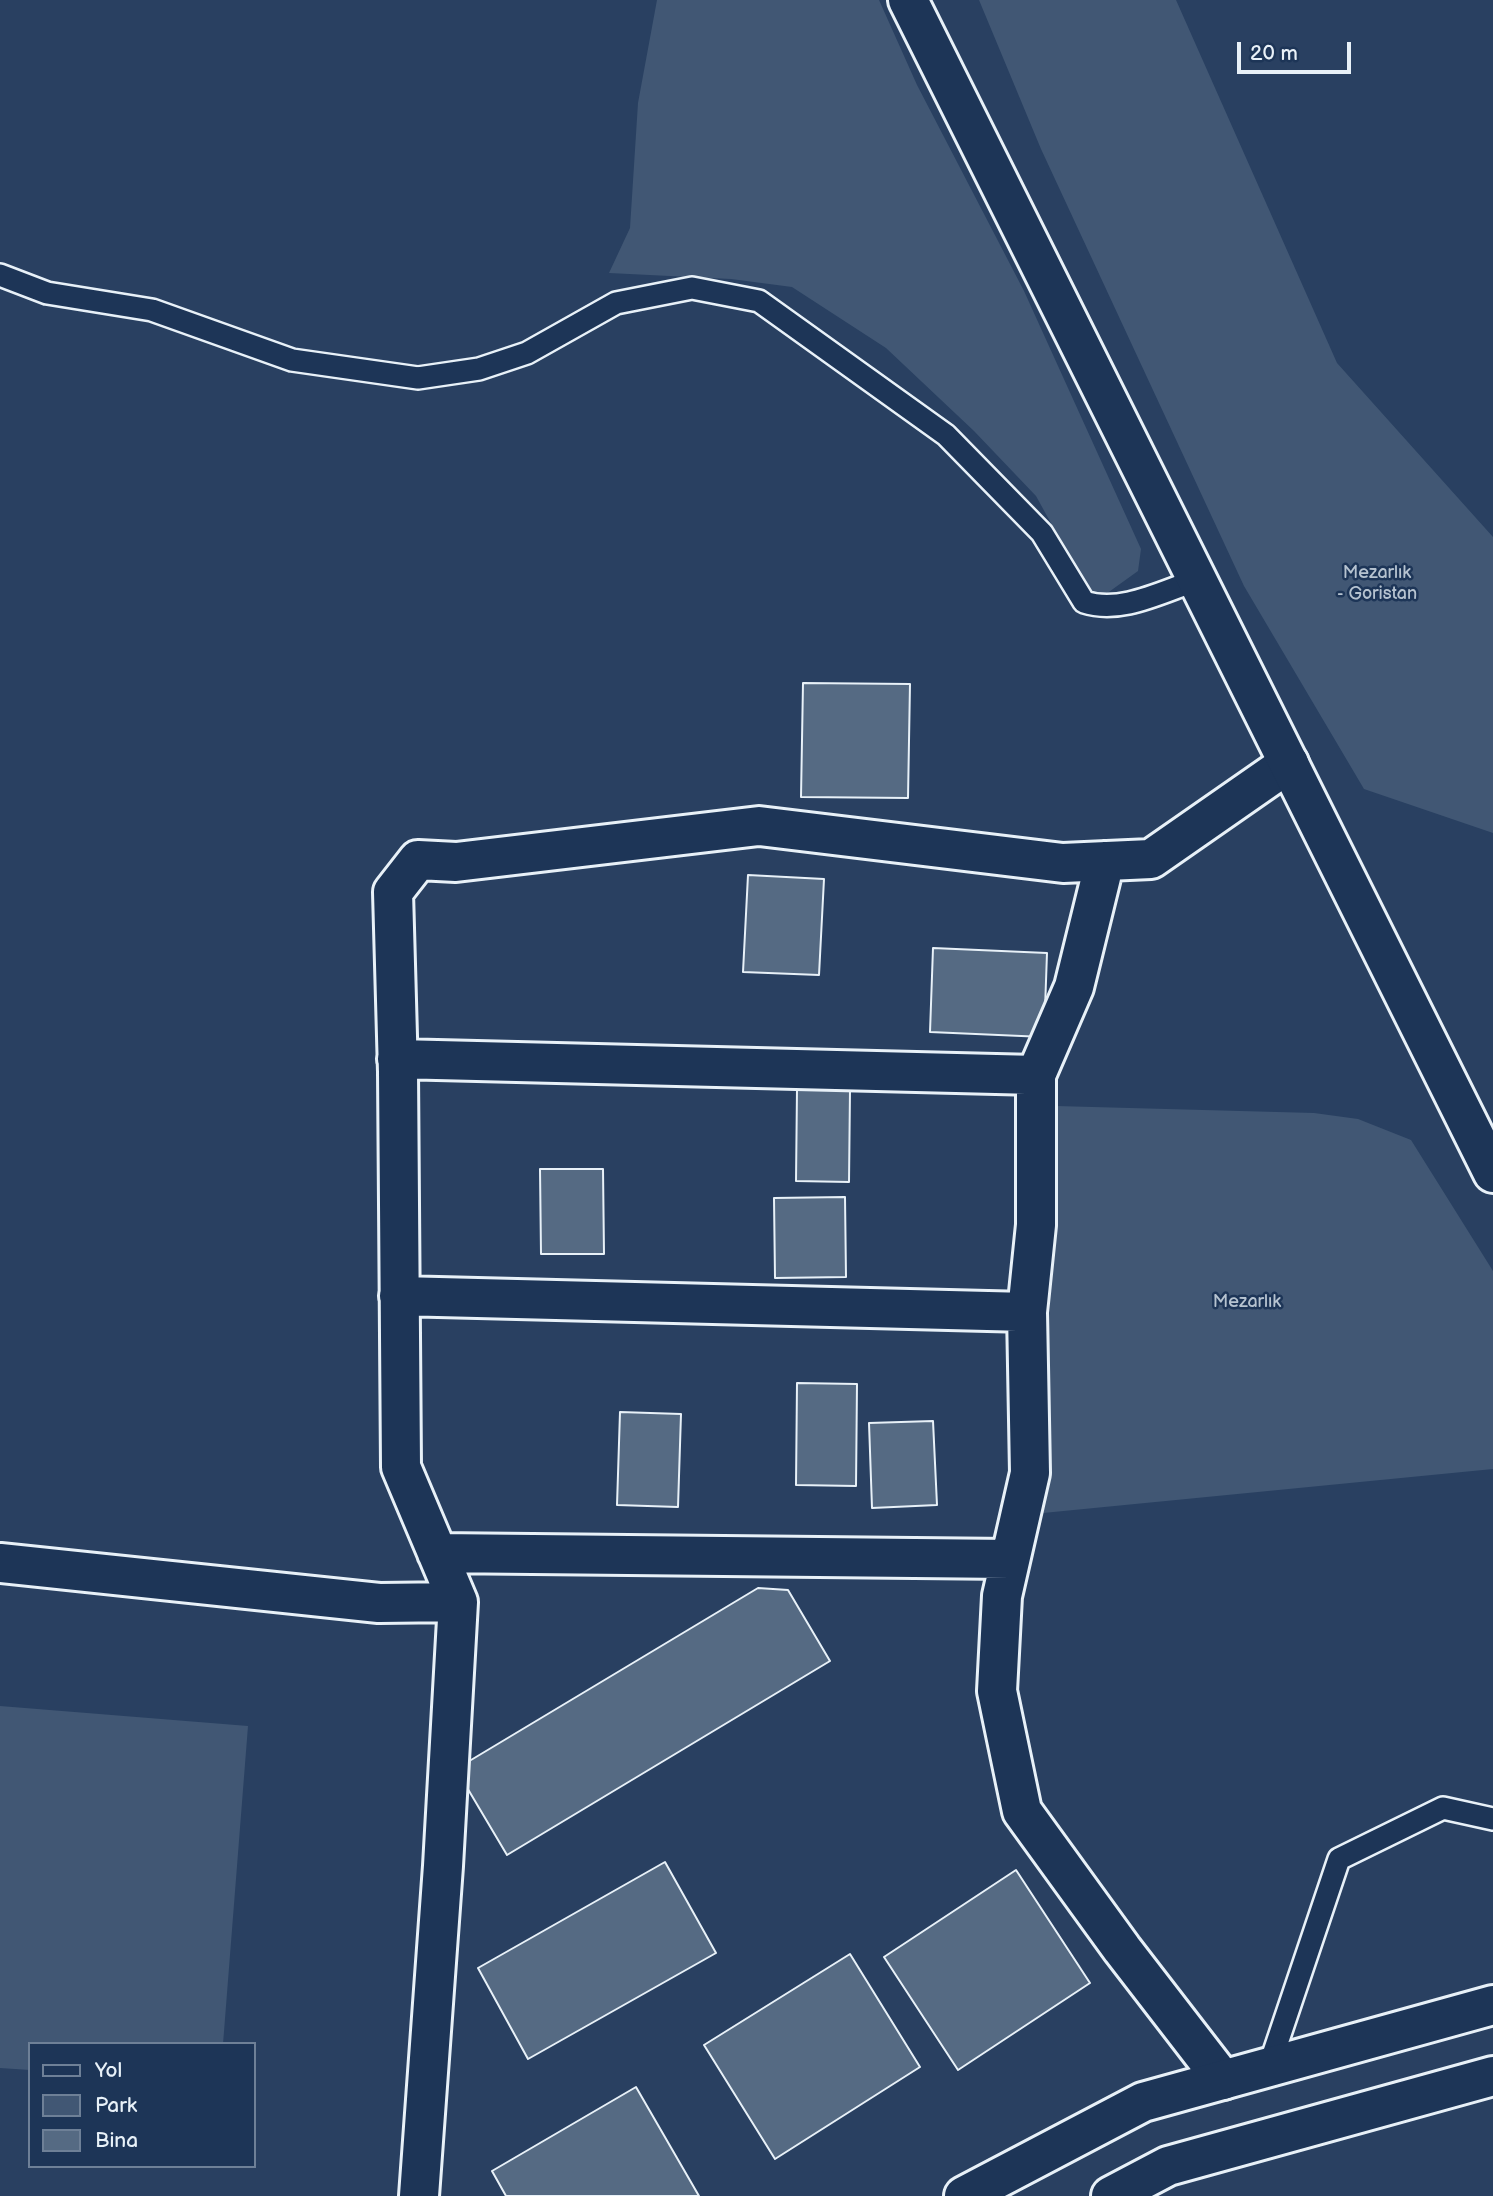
<!DOCTYPE html>
<html>
<head>
<meta charset="utf-8">
<style>
	body { margin:0 }
	#map { position:relative; width:1493px; height:2196px; overflow:hidden; background:#294061; font-family:"Balsamiq Sans",sans-serif }
	canvas { display:block }
	.legend { position:absolute; left:28px; top:2042px; width:228px; height:126px; box-sizing:border-box; background:#1d3557; border:2px solid #6e8097; margin:0; padding:9px 12px; list-style:none; font-size:21px; color:#e8f1f8 }
	.legend li { display:flex; align-items:center; gap:14px; height:35px }
	.legend b { width:35px; border:2px solid #6e8097 }
	.scale { position:absolute; left:1237px; top:42px; width:114px; height:32px; box-sizing:border-box; border:4px solid #e8f1f8; border-top:0; padding-left:9px; font-size:21px; line-height:24px; white-space:nowrap; color:#e8f1f8; -webkit-text-stroke:5px #1d3557; paint-order:stroke }
</style>
</head>
<body>
<div id="map">
<canvas width="1493" height="2196"></canvas>
<ul class="legend">
<li><b style="height:9px;background:#1d3557"></b>Yol</li>
<li><b style="height:19px;background:#415774"></b>Park</li>
<li><b style="height:19px;background:#556a83"></b>Bina</li>
</ul>
<div class="scale">20 m</div>
</div>
<script>
const c = document.querySelector('canvas').getContext('2d');
c.lineJoin = 'round';
function paint(path, color) { c.fillStyle = color; c.fill(path, 'evenodd'); }
function stroke(path, color, width, dash) { c.strokeStyle = color; c.lineWidth = width; c.lineCap = dash ? 'butt' : 'round'; c.setLineDash(dash || []); c.stroke(path); }
function write(font, color, halo, rows, align = 'center') {
  c.font = font + ' "Balsamiq Sans",sans-serif'; c.lineWidth = 5; c.setLineDash([]); c.textBaseline = 'middle'; c.strokeStyle = halo; c.fillStyle = color; for (const [text, x, y, turn = 0] of rows) {
    c.save(); c.translate(x, y); c.rotate((+turn || 0) * Math.PI / 180); c.textAlign = isNaN(turn) ? turn : align; if (halo) c.strokeText(text, 0, 0); c.fillText(text, 0, 0); c.restore();
  }
}
paint(new Path2D(`
	M657 0H879L917 85 1024 291 1141 549 1138 571 1106 594H1090L1036 496 974 431 886 348 792 287 731 279 609 273 630 228 638 103Z
	M979 0H1176L1337 363 1493 537V833L1364 789 1244 586 1041 149Z
	M1056 1106 1314 1113 1358 1119 1411 1140 1493 1271V1469L1043 1513Z
	M0 1706 248 1726 223 2044H30V2070L0 2068Z`), '#415774');
const building = new Path2D(`
	M803 683 910 684 908 798 801 797Z
	M748 875 824 879 819 975 743 972Z
	M933 948 1047 953 1044 1037 930 1032Z
	M797 1089 850 1090 849 1182 796 1181Z
	M540 1169H603L604 1254H541Z
	M845 1197 846 1277 775 1278 774 1198Z
	M797 1383 857 1384 856 1486 796 1485Z
	M620 1412 681 1414 678 1507 617 1505Z
	M933 1421 937 1505 872 1508 869 1423Z
	M758 1588 788 1590 830 1661 507 1855 456 1769Z
	M665 1862 716 1953 528 2059 478 1968Z
	M1016 1870 1090 1983 958 2070 884 1957Z
	M850 1954 920 2067 775 2159 704 2045Z
	M636 2087 699 2196H506L492 2171Z`);
paint(building, '#556a83');
stroke(building, '#e8f1f8', 2);
const service = new Path2D(`
	M0 275 47 293 152 310 292 360 418 378 479 369 527 353 616 303 692 288 759 301 946 435 1042 533 1084 602C1121 614 1161 592 1197 580
	M1269 2067 1339 1859 1443 1808 1493 1819`);
const minor = new Path2D(`
	M1105 861 1074 987 1036 1075V1225L1027 1312 1030 1473 1002 1596 997 1691 1022 1811 1122 1949 1223 2080
	M397 1059 1036 1075
	M399 1296 1027 1312
	M437 1553 1010 1559
	M0 1563 379 1603 458 1602
	M419 2196 443 1866 458 1602 401 1467 398 1072 393 892 418 860 456 862 759 826 1063 863 1151 859 1289 763`);
const tertiary = new Path2D(`
	M908 0 1493 1173`);
const secondary = new Path2D(`
	M964 2196 1143 2102 1493 2005
	M1111 2196 1168 2166 1493 2076`);
stroke(service, '#e8f1f8', 26);
stroke(minor, '#e8f1f8', 44);
stroke(tertiary, '#e8f1f8', 44);
stroke(secondary, '#e8f1f8', 44);
stroke(service, '#1d3557', 21);
stroke(minor, '#1d3557', 38);
stroke(tertiary, '#1d3557', 38);
stroke(secondary, '#1d3557', 38);
write('18px', '#b6c3d0', '#1d3557', [
	["Mezarlık",1377,573],
	["- Goristan",1377,594],
	["Mezarlık",1247,1302]
]);
</script>
</body>
</html>
